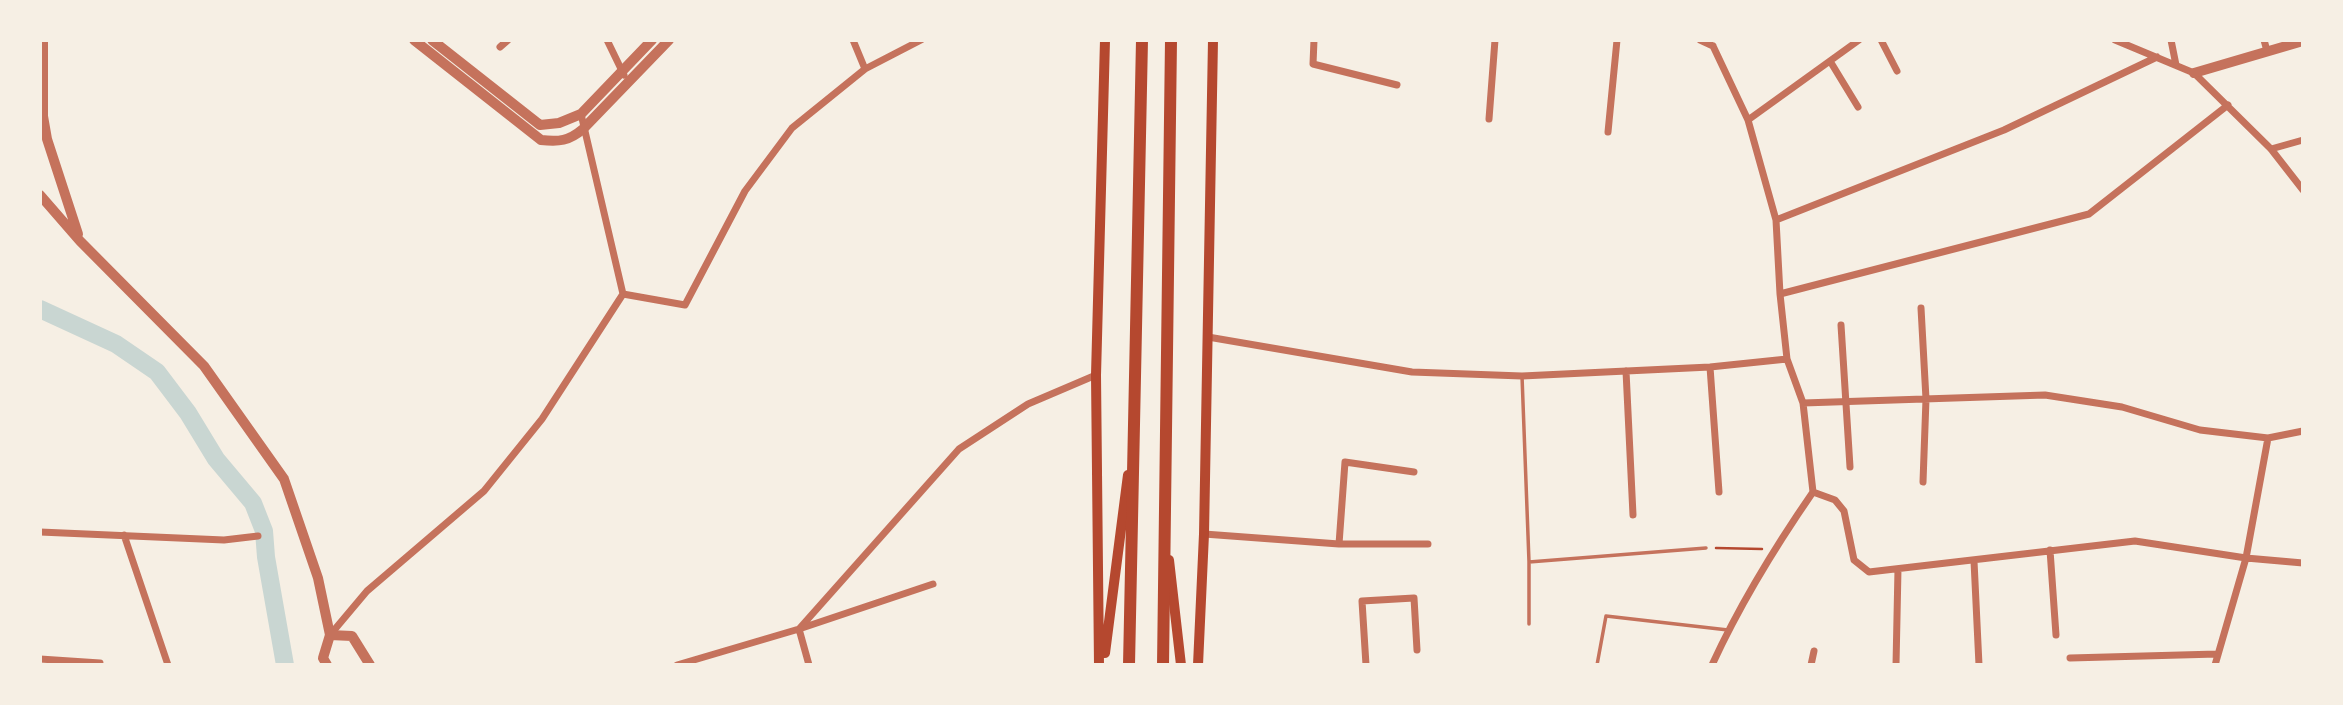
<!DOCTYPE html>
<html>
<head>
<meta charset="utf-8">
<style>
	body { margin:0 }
	#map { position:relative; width:2343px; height:705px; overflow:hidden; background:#f6efe4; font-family:"IBM Plex Sans",sans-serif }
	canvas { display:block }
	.frame { position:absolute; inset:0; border:42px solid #f6efe4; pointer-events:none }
</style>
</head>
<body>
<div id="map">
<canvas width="2343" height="705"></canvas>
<div class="frame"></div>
</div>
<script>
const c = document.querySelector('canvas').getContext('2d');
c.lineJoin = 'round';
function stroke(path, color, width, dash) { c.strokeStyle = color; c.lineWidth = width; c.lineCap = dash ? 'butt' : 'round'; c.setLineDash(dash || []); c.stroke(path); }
stroke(new Path2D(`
	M40 309 116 344 157 372 188 413 216 459 253 503 264 531 266 557 285 665`), '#c9d6d2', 18);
stroke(new Path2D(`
	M1716 548 1762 549`), '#b5482f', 2.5);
stroke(new Path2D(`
	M1522 376 1529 562 1706 548
	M1529 562V624
	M1597 665 1606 616 1728 630`), '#c5725c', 3.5);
stroke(new Path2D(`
	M607 40 624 75
	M853 40 865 69
	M1314 40 1313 64 1397 85
	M1700 40 1713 46
	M1881 40 1897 71
	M2115 40 2194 73 2271 149 2303 190
	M2171 40 2176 65
	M2264 40 2267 51
	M1713 46 1748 120 1776 220 1780 294 1787 359 1803 403 1813 492
	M500 47 508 40
	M1830 61 1858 107
	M581 114 623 294
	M1489 119 1495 40
	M1748 120 1859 40
	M1608 132 1617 40
	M2271 149 2303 140
	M1776 220 2004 130 2157 57
	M623 294 685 305 745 191 792 128 865 69 921 40
	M1780 294 2089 214 2228 105
	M1921 308 1926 399 1923 482
	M1841 325 1850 467
	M1208 337 1412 372 1522 376 1710 367 1787 359
	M1710 367 1719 492
	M1626 371 1633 515
	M1803 403 2045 395 2122 407 2200 430 2268 438 2303 431
	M1813 492 1835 500 1844 511 1854 560 1869 572 2135 541 2246 558 2303 563
	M40 532 224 540 258 536
	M1204 534 1339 544H1428
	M124 535 168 665
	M1339 544 1345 462 1414 472
	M2050 550 2056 635
	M1974 561 1979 665
	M933 584 799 629 959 449 1028 404 1096 375
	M330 635 367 591 484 491 542 419 623 294
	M2070 658 2217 654
	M40 659 100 663
	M677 665 799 629 809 665
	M1366 665 1362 601 1414 598 1417 650
	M1712 665C1740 604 1775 547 1813 492
	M1811 665 1814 651
	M1896 665 1898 569
	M2215 665 2246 558 2268 438`), '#c5725c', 7);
stroke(new Path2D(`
	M43 40V116L47 139 78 234
	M414 40 541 140C559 142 569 141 583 129L669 40
	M432 40 540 125 559 123 581 114 652 40
	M2194 73 2303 41
	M40 195 80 241 204 366 284 479 318 578 330 635
	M330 635 352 636 370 665
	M327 665 323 658 330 635`), '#c5725c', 10);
stroke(new Path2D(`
	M1169 560 1181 665
	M1105 653 1128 475
	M1099 665 1096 375 1105 40
	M1198 665 1204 534 1213 40`), '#b5482f', 10);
stroke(new Path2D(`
	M1129 665 1142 40
	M1163 665 1171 40`), '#b5482f', 12);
</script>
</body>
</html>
